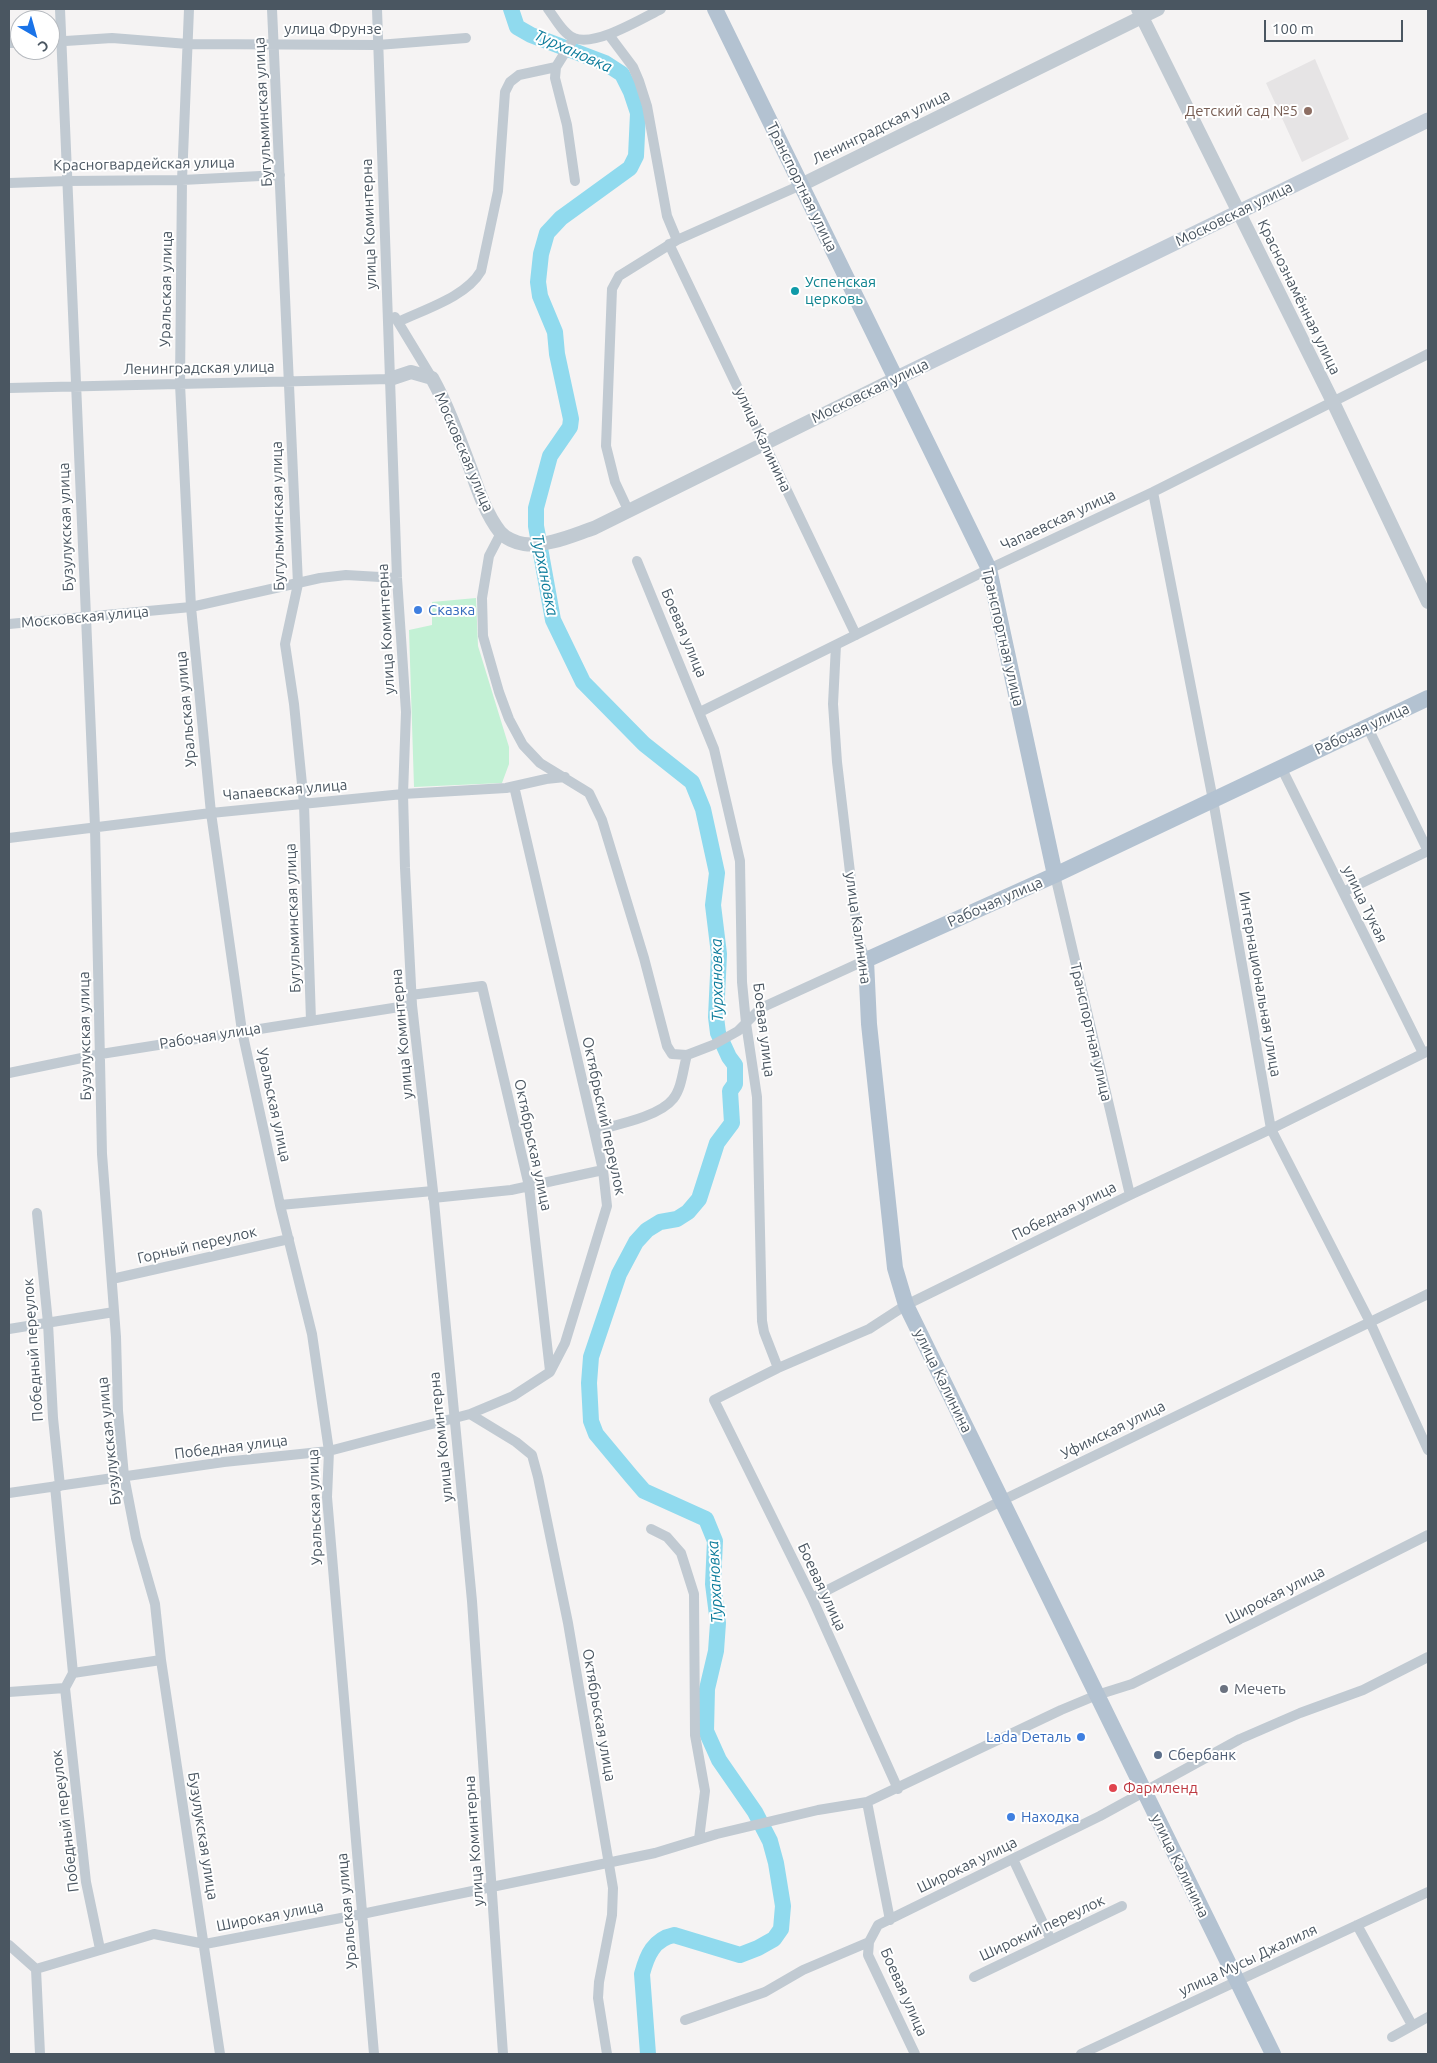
<!DOCTYPE html>
<html>
<head>
<meta charset="utf-8">
<style>
	body { margin:0 }
	#map { position:relative; width:1437px; height:2063px; overflow:hidden; background:#f5f3f3; font-family:Ubuntu,sans-serif }
	canvas { display:block }
	.frame { position:absolute; inset:0; border:10px solid #4a5661; pointer-events:none }
	.north { position:absolute; left:10px; top:10px; width:50px; height:50px; box-sizing:border-box; background:#fff; border:1px solid #b7bbc0; border-radius:50%; rotate:142deg; font-size:14px; font-weight:700; line-height:20px; text-align:center; color:#4a5661 }
	.north::after { content:''; display:block; margin:auto; width:18px; height:22px; background:#1a73e8; clip-path:polygon(50% 0,100% 100%,50% 72%,0 100%) }
	.scale { position:absolute; left:1264px; top:20px; width:139px; height:22px; box-sizing:border-box; border:2px solid #4a5661; border-top:0; padding-left:6px; font-size:15px; line-height:18px; white-space:nowrap; color:#4a5661; -webkit-text-stroke:4px #fff; paint-order:stroke }
</style>
</head>
<body>
<div id="map">
<canvas width="1437" height="2063"></canvas>
<div class="frame"></div>
<div class="north">С</div>
<div class="scale">100 m</div>
</div>
<script>
const c = document.querySelector('canvas').getContext('2d');
c.lineJoin = 'round';
function paint(path, color) { c.fillStyle = color; c.fill(path, 'evenodd'); }
function stroke(path, color, width, dash) { c.strokeStyle = color; c.lineWidth = width; c.lineCap = dash ? 'butt' : 'round'; c.setLineDash(dash || []); c.stroke(path); }
function write(font, color, halo, rows, align = 'center') {
  c.font = font + ' Ubuntu,sans-serif'; c.lineWidth = 4; c.setLineDash([]); c.textBaseline = 'middle'; c.strokeStyle = halo; c.fillStyle = color; for (const [text, x, y, turn = 0] of rows) {
    c.save(); c.translate(x, y); c.rotate((+turn || 0) * Math.PI / 180); c.textAlign = isNaN(turn) ? turn : align; if (halo) c.strokeText(text, 0, 0); c.fillText(text, 0, 0); c.restore();
  }
}
paint(new Path2D(`
	M1315 59 1349 139 1302 162 1266 83Z`), '#e6e4e5');
paint(new Path2D(`
	M476 598 478 646 509 747V764L502 783 414 787 409 630 432 625V602Z`), '#c3f1d5');
stroke(new Path2D(`
	M511 9 517 27 531 35 605 63 622 74 631 92 638 113 636 156 630 168 561 218 547 233 541 254 538 282 540 296 555 332 557 354 571 419 570 427 550 456 536 508V526L553 620 583 682 644 744 692 782 703 809 717 873 713 905 719 954 716 1017 718 1033 729 1057 735 1065V1084L730 1091 732 1123 717 1143 699 1199 688 1212 677 1219 660 1222 647 1230 636 1242 619 1274 591 1357 589 1383 591 1421 596 1434 631 1476 644 1491 706 1519 715 1541 713 1584 718 1623 716 1651 707 1689 706 1731 719 1760 755 1812 770 1841 776 1863 783 1906 781 1929 774 1939 758 1948 740 1955 674 1935C654 1939 647 1955 642 1974L648 2054`), '#90daee', 16);
stroke(new Path2D(`
	M60 9 95 827 102 1154 116 1337 118 1411 124 1476 136 1538 155 1604 161 1660 220 2054
	M189 9 182 180 180 384 191 607 211 813 242 1031 280 1205 312 1334 329 1451 327 1497 374 2054
	M272 9 298 584 285 644 294 704 304 804 311 1021
	M377 9 397 578 406 712 403 794 405 868 412 1005 433 1191 472 1601 503 2054
	M548 9C555 18 563 34 574 38 595 47 641 19 661 9
	M609 35 633 67 639 81 647 106 667 216 677 240
	M574 38 556 67 555 78 567 125 575 181
	M50 42 112 38 188 44 378 45 466 38
	M9 43H20
	M9 183 67 181 182 180 280 175
	M669 244 856 635
	M395 317 432 378
	M398 322C425 309 466 297 481 271L498 191 505 92 510 82 519 75 556 67
	M9 388 390 379
	M1153 492 1213 800 1271 1129 1370 1322 1428 1450
	M629 512 615 482 606 446 612 289 619 276 677 240 801 185
	M501 533 489 556 482 598 483 636 499 692 509 719 523 745 540 763 589 793 602 820 644 958 667 1046 672 1054 687 1055 713 1045 738 1031 761 1008 866 960 858 940 837 762 833 704 836 645
	M637 561 714 749 740 861 742 982 746 1023 757 1097 762 1321 764 1332 778 1368
	M9 624 191 607 320 578 346 575 397 578
	M700 712 989 569 1153 492 1428 354
	M1367 726 1428 851
	M1281 767 1423 1053
	M9 838 211 813 403 794 506 788 546 779 565 777
	M1055 875 1130 1195
	M1343 892 1428 851
	M411 995 482 986 529 1186 550 1371
	M9 1073 101 1054 412 1005
	M594 1131C615 1125 659 1117 673 1099 682 1088 683 1069 687 1055
	M433 1198 511 1190 603 1170
	M280 1205 433 1191
	M37 1213 48 1323 53 1418 60 1486
	M112 1279 289 1239
	M9 1329 114 1312
	M470 1414 516 1442 532 1455 538 1477 568 1623 613 1888 612 1915 599 1982 598 1998 607 2054
	M55 1486 73 1673
	M9 1493 224 1462 329 1451 470 1414 513 1396 550 1372 565 1343 607 1206 603 1170 514 786
	M651 1529 667 1537 681 1553 694 1594 695 1735 705 1791 699 1839
	M812 1598 1001 1501 1428 1294
	M65 1688 86 1882 100 1949
	M9 1692 65 1688 73 1673 161 1660
	M898 1789 812 1598 714 1400 778 1368 869 1329 906 1305 1130 1195 1271 1129 1428 1051
	M867 1802 890 1920
	M1013 1859 1051 1940
	M1357 1925 1412 2025
	M869 1942 868 1955 915 2054
	M9 1945 36 1969 40 2054
	M36 1969 154 1934 205 1944 362 1914 655 1853 717 1834 818 1810 867 1802 1061 1710 1097 1695 1132 1684 1428 1535
	M974 1977 1122 1906
	M685 2020 765 1992 803 1970 869 1942 878 1925 1100 1816 1240 1739 1300 1713 1363 1690 1428 1657
	M1392 2037 1428 2017
	M1081 2054 1428 1892`), '#c1cad2', 10);
stroke(new Path2D(`
	M1138 9 1333 402 1428 602
	M801 185 1158 9
	M390 379 411 372 432 378C448 407 459 438 471 470 478 490 486 514 500 532 505 538 516 543 524 544 547 547 573 535 594 528L895 379`), '#c1cad2', 14);
stroke(new Path2D(`
	M895 379 1428 120`), '#c1cbd6', 15);
stroke(new Path2D(`
	M715 9 989 569 1055 875
	M1273 2054 906 1305 895 1268 869 1024 866 960 1055 875 1428 698`), '#b3c2d1', 16);
for (const [x, y, r, color] of [
	[1308,111,5,"#8d6e63"],
	[795,291,5,"#0f9aa8"],
	[418,610,5,"#3f7fe0"],
	[1224,1689,5,"#6b7280"],
	[1081,1737,5,"#3f7fe0"],
	[1158,1755,5,"#5c6f8a"],
	[1113,1788,5,"#e0444e"],
	[1011,1817,5,"#3f7fe0"]
]) { const dot = new Path2D(); dot.arc(x, y, r, 0, 2 * Math.PI); c.fillStyle = color; c.fill(dot); stroke(dot, '#fff', 2); }
write('15px', '#4a5661', '#fff', [
	["улица Фрунзе",333,29],
	["Бугульминская улица",263,112,-93],
	["Ленинградская улица",881,127,-26],
	["Красногвардейская улица",144,164,-1],
	["Транспортная улица",802,187,64],
	["Московская улица",1234,214,-26],
	["улица Коминтерна",369,224,-92],
	["Уральская улица",166,289,-89],
	["Краснознамённая улица",1299,297,64],
	["Ленинградская улица",199,368,-1],
	["Московская улица",870,391,-26],
	["улица Калинина",763,440,65],
	["Московская улица",464,452,67],
	["Бугульминская улица",278,516,-91],
	["Чапаевская улица",1058,520,-25],
	["Бузулукская улица",66,527,-92],
	["Московская улица",85,617,-5],
	["улица Коминтерна",386,629,-93],
	["Боевая улица",684,633,67],
	["Транспортная улица",1003,637,77],
	["Уральская улица",186,709,-95],
	["Рабочая улица",1362,729,-25],
	["Чапаевская улица",285,790,-5],
	["Рабочая улица",995,902,-24],
	["улица Тукая",1365,904,64],
	["Бугульминская улица",293,918,-92],
	["улица Калинина",858,928,82],
	["Интернациональная улица",1260,984,80],
	["Боевая улица",764,1030,83],
	["Транспортная улица",1091,1032,77],
	["улица Коминтерна",402,1034,-95],
	["Бузулукская улица",85,1036,-91],
	["Рабочая улица",210,1036,-9],
	["Уральская улица",274,1105,78],
	["Октябрьский переулок",604,1116,78],
	["Октябрьская улица",533,1145,78],
	["Победная улица",1064,1211,-26],
	["Горный переулок",197,1245,-13],
	["Победный переулок",33,1350,-94],
	["улица Калинина",943,1381,64],
	["Уфимская улица",1113,1430,-26],
	["улица Коминтерна",441,1437,-96],
	["Бузулукская улица",109,1441,-96],
	["Победная улица",231,1447,-7],
	["Уральская улица",315,1507,-92],
	["Боевая улица",822,1587,65],
	["Широкая улица",1275,1595,-27],
	["Октябрьская улица",599,1715,80],
	["Победный переулок",65,1821,-97],
	["Бузулукская улица",203,1836,81],
	["улица Коминтерна",474,1841,-94],
	["Широкая улица",967,1865,-26],
	["улица Калинина",1180,1866,64],
	["Уральская улица",347,1911,-95],
	["Широкая улица",270,1916,-11],
	["Широкий переулок",1042,1928,-25],
	["улица Мусы Джалиля",1248,1960,-25],
	["Боевая улица",904,1992,66]
]);
write('15px', '#785e54', '#fff', [
	["Детский сад №5",1298,111]
], 'right');
write('15px', '#0d838f', '#fff', [
	["Успенская",805,282],
	["церковь",805,299]
], 'left');
write('15px', '#366cbe', '#fff', [
	["Сказка",428,610],
	["Lada Dеталь",1071,1737,"right"],
	["Находка",1021,1817]
], 'left');
write('15px', '#5b616d', '#fff', [
	["Мечеть",1234,1689]
], 'left');
write('15px', '#4e5e75', '#fff', [
	["Сбербанк",1168,1755]
], 'left');
write('15px', '#be3a42', '#fff', [
	["Фармленд",1123,1788]
], 'left');
write('italic 16px', '#0c7c9b', '#fff', [
	["Турхановка",573,51,24],
	["Турхановка",545,575,79],
	["Турхановка",717,980,-91],
	["Турхановка",715,1582,-93]
]);
</script>
</body>
</html>
